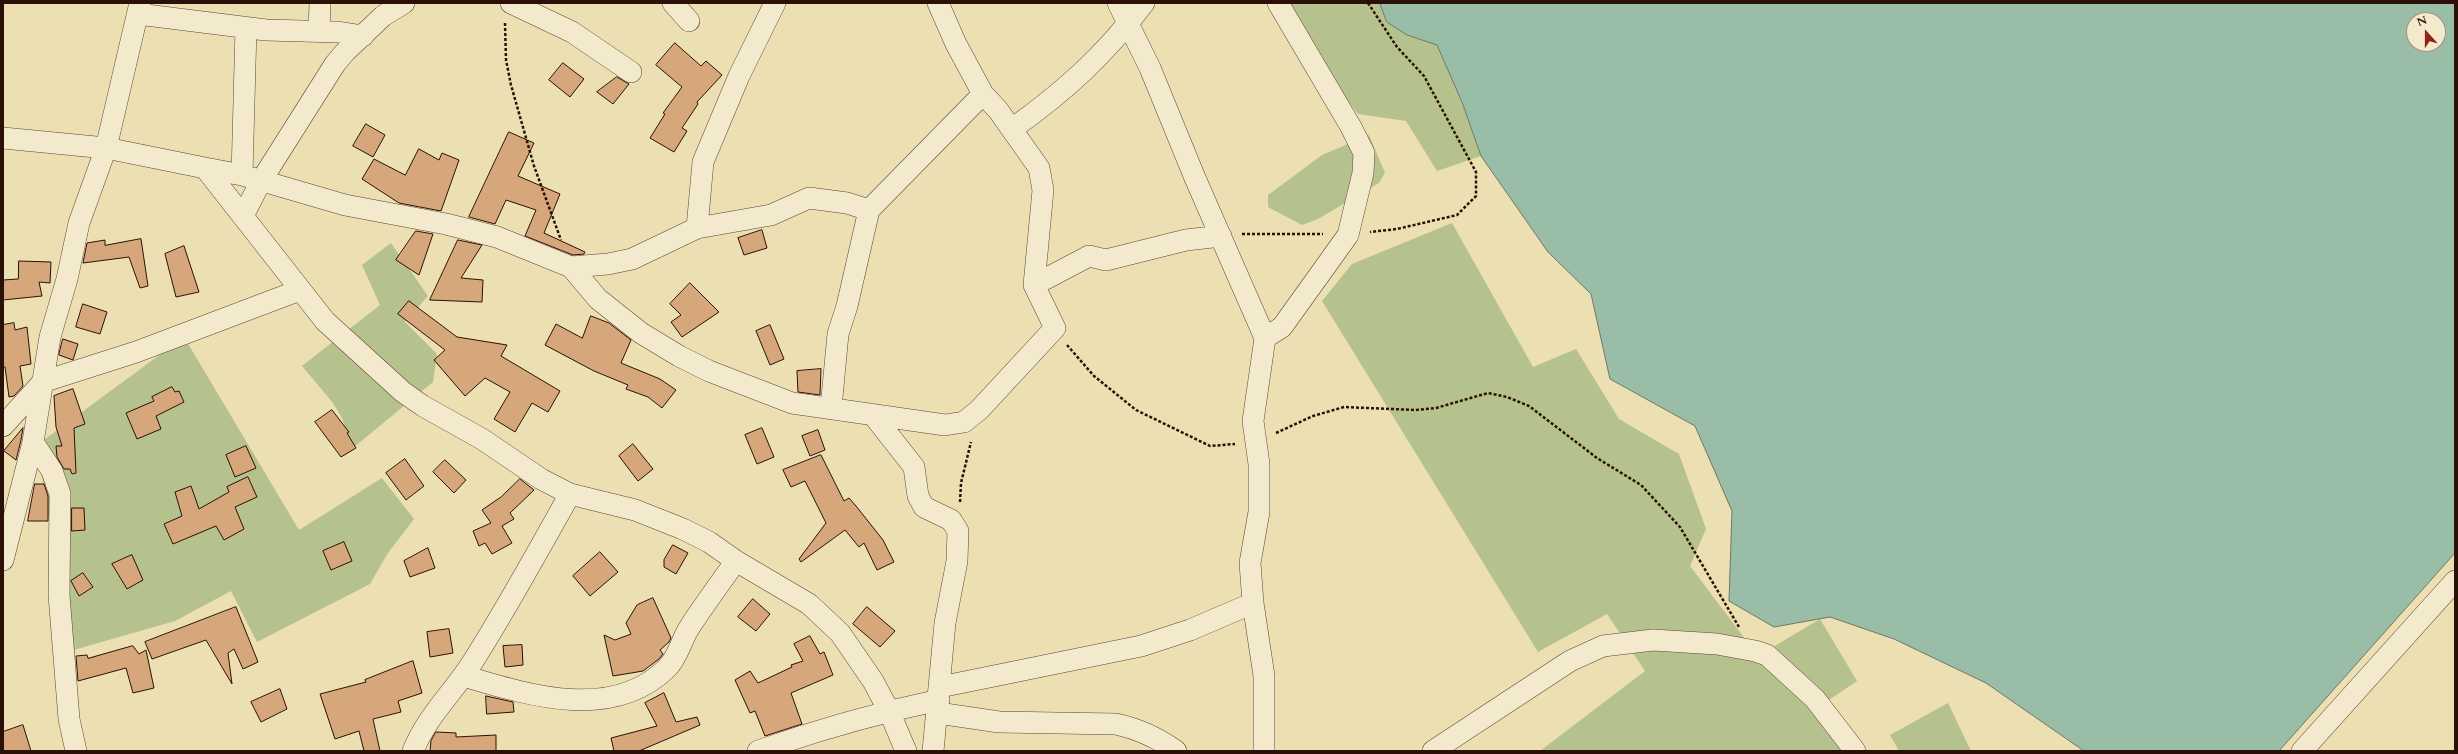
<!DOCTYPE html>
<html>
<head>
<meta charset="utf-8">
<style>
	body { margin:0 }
	#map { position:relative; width:2458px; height:754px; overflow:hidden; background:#ecdfb2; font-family:Cardo,serif }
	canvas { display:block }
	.frame { position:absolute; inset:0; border:4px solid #2b1007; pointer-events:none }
	.north { position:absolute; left:2406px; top:12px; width:40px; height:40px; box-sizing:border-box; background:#f3eacd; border:1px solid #a3937e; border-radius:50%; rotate:339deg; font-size:11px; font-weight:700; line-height:16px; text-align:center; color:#2b1007 }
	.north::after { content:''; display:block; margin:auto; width:14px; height:18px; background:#8f2418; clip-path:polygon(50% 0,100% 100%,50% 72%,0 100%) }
</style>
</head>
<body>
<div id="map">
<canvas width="2458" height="754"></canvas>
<div class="frame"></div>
<div class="north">N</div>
</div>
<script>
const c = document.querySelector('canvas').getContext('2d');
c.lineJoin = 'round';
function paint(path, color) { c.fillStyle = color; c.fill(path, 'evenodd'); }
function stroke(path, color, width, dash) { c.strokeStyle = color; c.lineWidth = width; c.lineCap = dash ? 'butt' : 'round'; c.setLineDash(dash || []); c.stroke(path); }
paint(new Path2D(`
	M1286 3H1380L1387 22 1407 35 1437 45 1462 102 1481 156 1437 171 1406 121 1358 114 1304 43Z
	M1369 135 1385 173 1379 183 1318 219 1302 225 1268 207V195L1322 155Z
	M1452 223 1533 367 1576 349 1619 419 1679 454 1706 529 1690 566 1758 656 1820 619 1857 681 1814 710 1849 751H1540L1645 671 1607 614 1538 652 1322 301 1352 264Z
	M391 243 428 296 405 322 437 354 433 382 353 448 342 418 333 403 302 366 380 305 362 265Z
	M184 337 299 530 382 478 414 519 388 553 370 584 257 642 231 591 175 621 70 651 37 445Z
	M1948 703 1971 751H1899L1890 735Z`), '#b6c28d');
const water = new Path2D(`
	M1380 3H2455V553L2279 751H2084L1986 683 1894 639 1830 617 1774 627 1729 601 1732 511 1695 426 1610 379 1591 294 1548 252 1481 156 1462 102 1437 45 1407 35 1387 22ZM2414 20H2438V44H2414Z`);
paint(water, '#9abda7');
stroke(water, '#6e7867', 1);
const building = new Path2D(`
	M675 43 701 66 706 61 722 75 697 102 698 104 682 128 687 131 674 152 650 138 665 114 663 113 682 87 656 65Z
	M563 63 584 79 570 97 549 80Z
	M617 77 629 84 613 104 597 92Z
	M366 124 385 135 373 157 353 146Z
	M509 132 534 143 518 176 560 194 544 233 585 252 584 254 573 255 525 236 536 210 506 200 495 224 469 217Z
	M419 149 439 160 442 153 459 160 441 211 399 203 362 179 374 159 405 175Z
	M762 230 767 248 744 255 738 238Z
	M416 231 433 234 419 275 396 260Z
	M141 239 148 286 140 288 129 257 83 263 87 243 105 240V245Z
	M458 240 482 245 461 278 483 280 482 302 430 300Z
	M184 246 199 292 176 297 165 254Z
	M19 261 51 262 50 283 39 282 42 296 3 300V280L18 279Z
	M690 283 719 312 682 337 671 322 681 315 670 304Z
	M409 301 457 337 507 345 501 356 560 391 548 412 532 403 515 432 494 419 510 392 485 378 465 396 434 360 445 350 398 314Z
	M83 304 107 312 100 334 76 327Z
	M591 316 609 323 631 340 621 363 660 379 676 390 662 408 648 397 626 389 628 385 594 371 545 345 556 324 582 338Z
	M14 323 15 330 27 327 31 364 20 366 23 386 14 396 9 397 5 367H3V325Z
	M770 325 784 359 770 365 756 331Z
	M63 339 78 344 73 360 59 355Z
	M821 369 820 395 798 392 797 371Z
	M172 387 175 392 179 391 184 402 156 416 161 429 137 439 126 413 154 401 152 397Z
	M73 389 85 424 74 428 76 473 72 474 70 469H64L57 457 56 446H62L56 427 54 396Z
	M332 410 349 432 347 433 356 448 341 457 315 422Z
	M23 428 21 440 16 460 4 451Z
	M762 428 774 457 757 464 745 435Z
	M818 430 825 450 810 456 802 436Z
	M633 444 653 469 638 481 619 456Z
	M246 446 256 468 235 477 226 455Z
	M821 455 844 501 849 498 856 506 883 540 894 562 877 570 864 543 859 547 845 530 801 562 799 559 826 523 805 481 791 487 783 470Z
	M405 459 424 486 406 500 386 473Z
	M445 460 466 480 454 493 433 472Z
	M248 477 257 497 235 507 244 529 224 540 216 526 173 544 164 524 182 516 175 492 191 486 199 509 229 492 227 487Z
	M520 479 534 490 510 513 514 519 502 526 512 543 492 554 485 543 479 546 473 531 491 523 482 510 501 497Z
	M35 484H44L48 496V521H28Z
	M72 508H84L85 530 72 531Z
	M344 542 352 561 331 570 323 551Z
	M673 545 688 553 676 574 664 567V560Z
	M428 548 435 568 410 577 404 561Z
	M600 552 618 572 590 596 573 576Z
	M132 555 143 580 127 589 112 564Z
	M83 573 93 587 79 596 71 581Z
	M653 598 671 638 669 642 660 650 663 654 659 659 643 671 613 676 604 635 615 640 631 634 626 623 637 605Z
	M753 599 770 614 756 631 738 617Z
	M236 607 258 662 243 669 234 649 228 653 232 684 206 640 152 659 145 642Z
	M867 607 895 631 880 647 853 624Z
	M449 629 453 653 430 657 427 632Z
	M810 636 820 654 824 652 833 675 791 693 802 724 765 736 755 711 750 713 735 680 750 671 758 683 792 667 791 665 803 661 794 644Z
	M522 645 523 665 505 667 503 646Z
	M133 646 139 654 146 650 154 688 133 693 126 668 78 681 76 656 87 655 88 658Z
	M413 661 422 693 398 701 401 712 373 719 380 751H364L359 731 335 739 320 694 366 682 365 680Z
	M280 689 287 709 261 722 251 702Z
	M664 693 676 722 697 717 700 725 639 751H614L611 738 657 726 645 703Z
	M486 696 513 702 514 712 487 714Z
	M23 725 31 751H3V732Z
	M436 732 456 733V737L496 735V751H430L431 741Z`);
paint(building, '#d6a77b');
stroke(building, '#2b1007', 1);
const minor = new Path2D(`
	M511 3 572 32 631 72
	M673 3 689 21
	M1118 3 1150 68 1195 178 1265 338 1253 421 1259 464V512L1250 563 1253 603 1264 676V751
	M138 14 266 30 338 32 363 36
	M319 31 320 3
	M1012 129C1065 91 1105 55 1144 3
	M3 138 106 148 205 168 325 321 403 392 423 406 482 439 541 479 570 494 635 510 683 529 709 542 736 561 809 604 840 633 873 681 889 711 906 751
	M205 168 242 175 345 205 446 224 497 237 571 267 608 264 632 259 697 228 771 215 809 198 847 203 869 210
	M242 175 246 28
	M243 216 261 181 335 64 345 52 383 16 404 3
	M697 228 703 162 739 76 775 3
	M571 267 598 299 641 333 679 356 709 371 792 403 945 425 964 422 979 410 1055 328 1034 285 1043 190 1039 168 998 110 983 94 956 44 938 3
	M1034 285 1089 256 1106 260 1186 240 1221 236
	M1265 338 1282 327 1348 235 1363 173 1364 153 1351 127 1278 3
	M42 382 136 352 300 290
	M831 408 838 334 847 306 869 210 983 94
	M873 415 914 467 918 496 924 507 951 520 958 531 957 561 945 623 933 751
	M3 426 41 384
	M33 442 52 471 60 494 59 595 69 719 76 751
	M3 560 33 442 50 337 67 279 79 223 106 148 140 3
	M464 676C528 695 612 722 667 668 678 657 681 641 689 628 704 605 720 583 736 561
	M940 687 1141 646 1190 630 1253 603
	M938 713 999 722 1116 724C1139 729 1158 738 1176 751
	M413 751C427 716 452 694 472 663 507 608 538 551 570 494
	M758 751C817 730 878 713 939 700
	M1433 751 1570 661 1603 646 1653 640 1717 644 1755 651 1767 655 1815 699 1855 751
	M2302 751 2455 581`);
stroke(minor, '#5b4432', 22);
stroke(new Path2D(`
	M1368 3 1397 47 1424 76 1476 172V196L1457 215 1397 229 1370 232
	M505 23 506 60 511 85 534 166 561 240
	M1242 234H1323
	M1067 345 1094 376 1136 410 1210 446 1235 444
	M1276 433 1313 416 1344 407 1415 410 1436 408 1488 393 1507 397 1529 406 1597 458 1641 485 1680 527 1739 627
	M960 502 961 483 971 442`), '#2b1007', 2.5, [3, 2]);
stroke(minor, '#f3eacd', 21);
</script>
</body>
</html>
